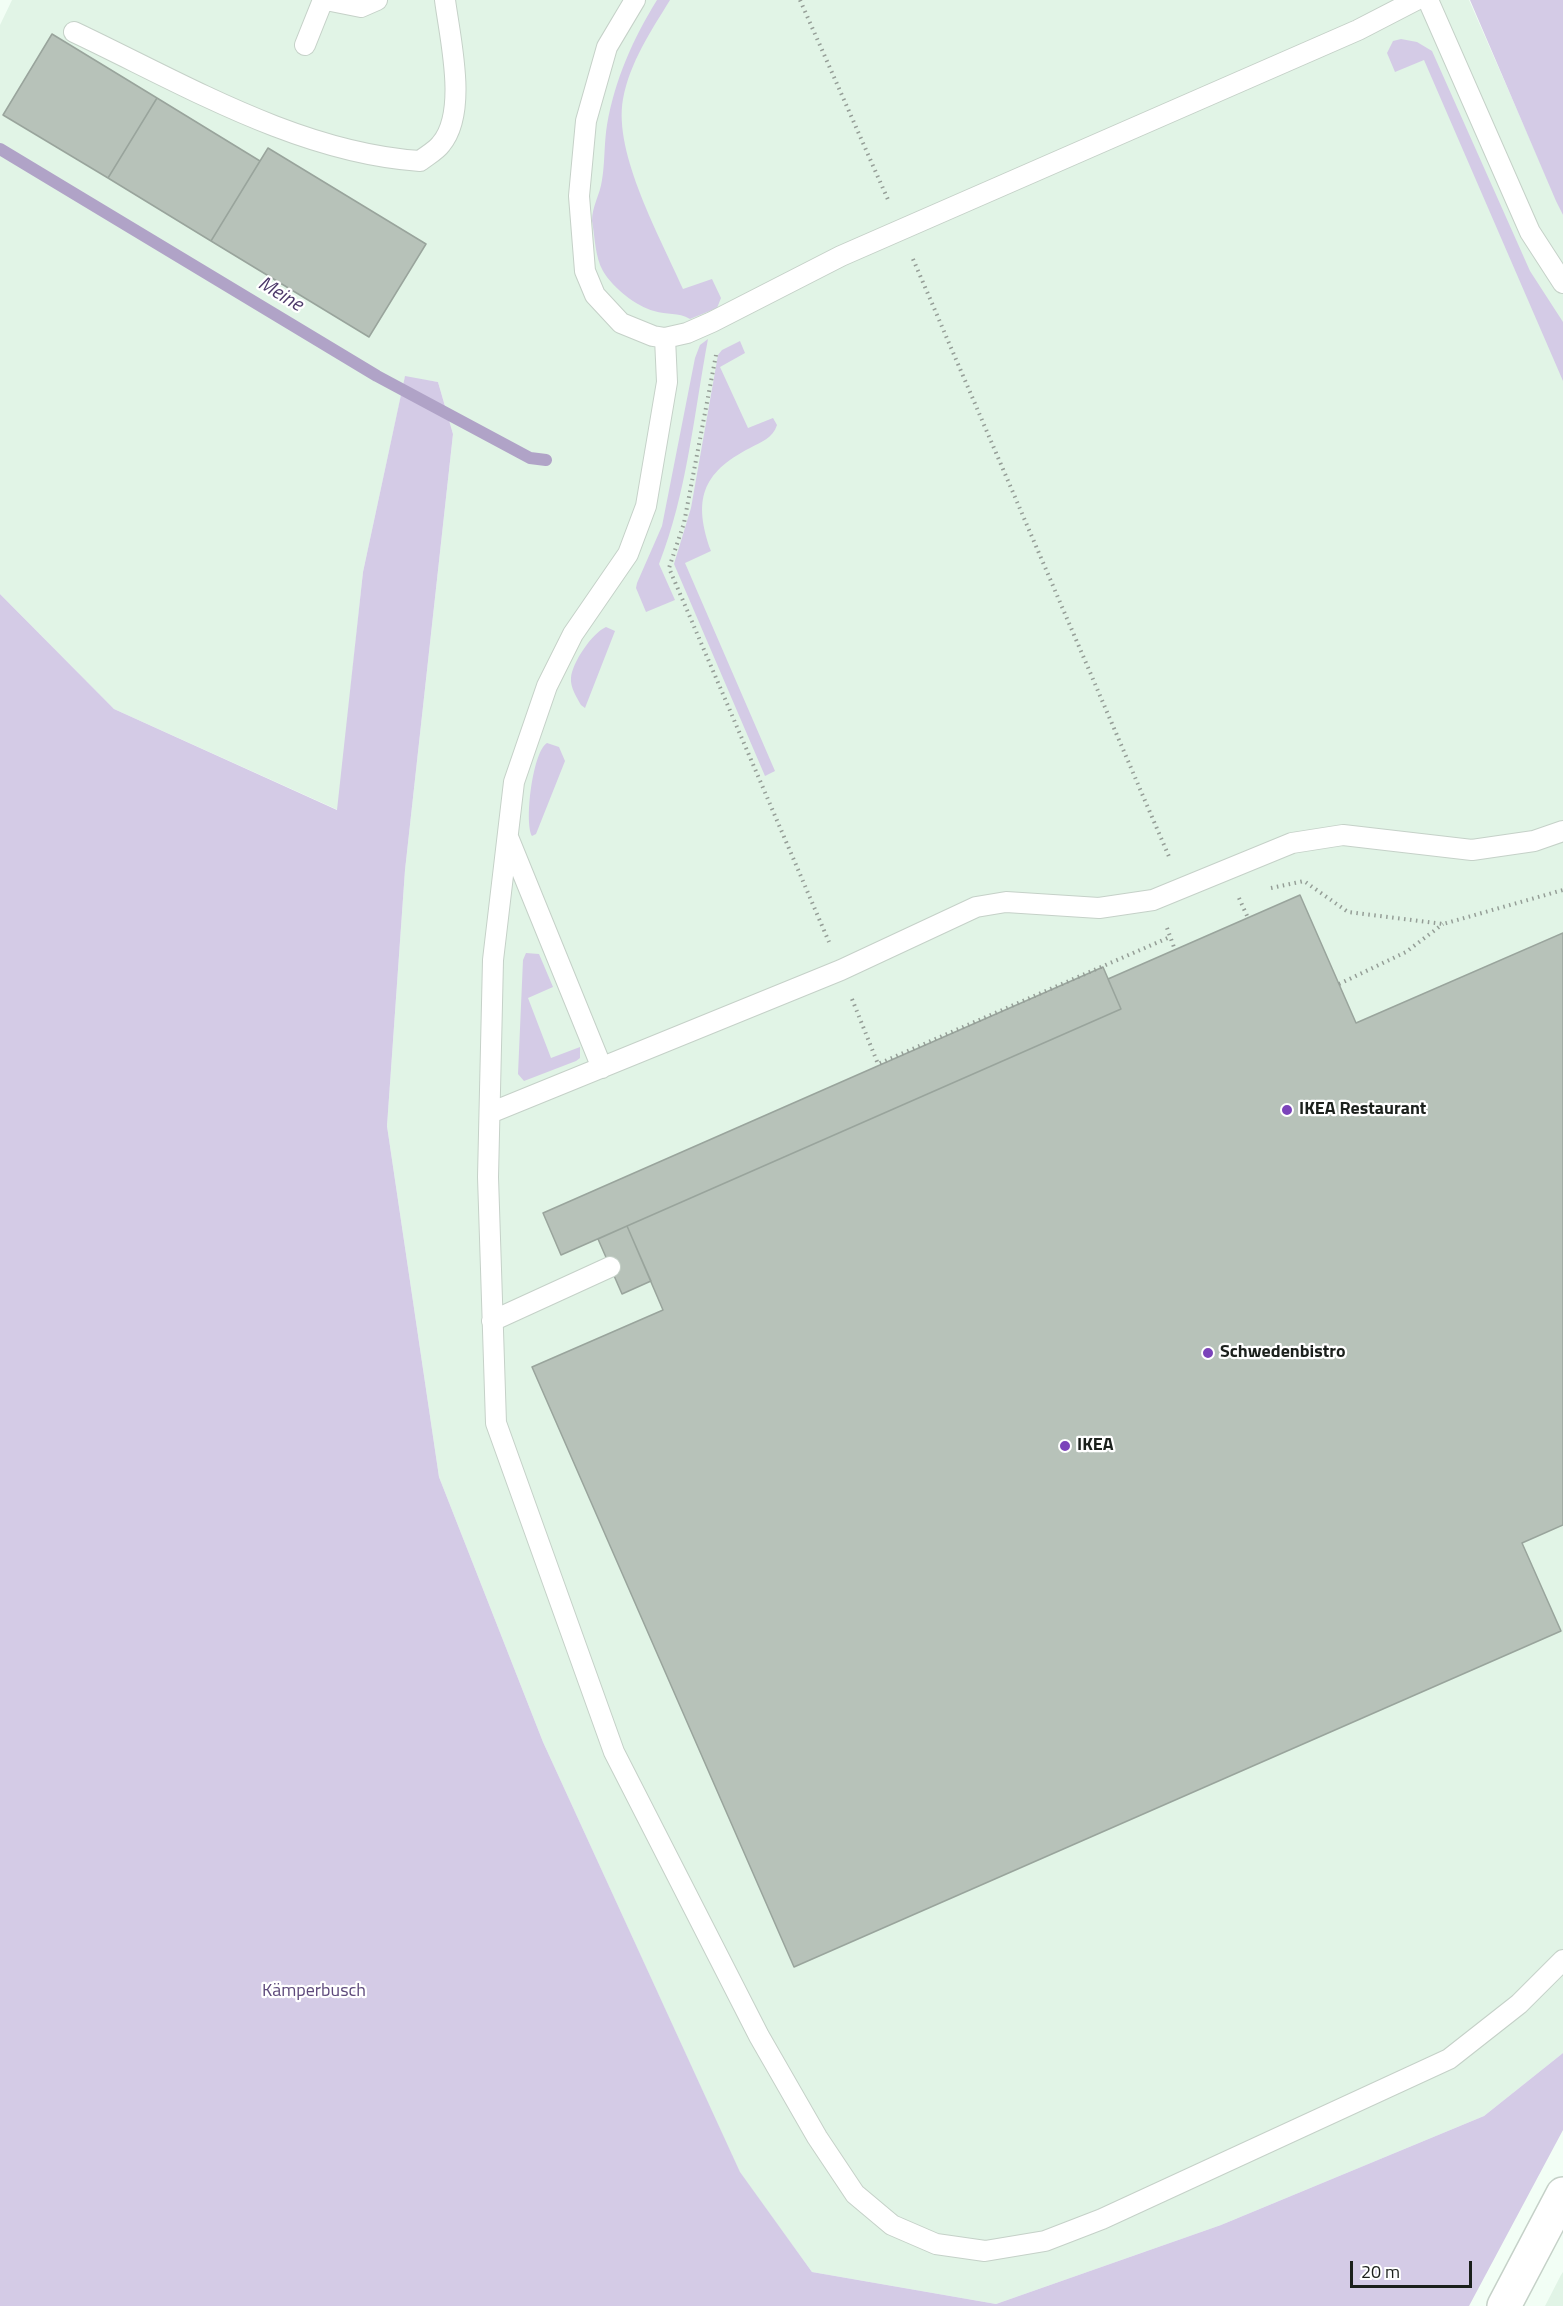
<!DOCTYPE html>
<html>
<head>
<meta charset="utf-8">
<style>
	body { margin:0 }
	#map { position:relative; width:1563px; height:2306px; overflow:hidden; background:#f2fef5; font-family:"Titillium Web",sans-serif }
	canvas { display:block }
	.scale { position:absolute; left:1350px; top:2261px; width:122px; height:27px; box-sizing:border-box; border:3px solid #1b201c; border-top:0; padding-left:8px; font-size:18px; line-height:21px; white-space:nowrap; color:#1b201c; -webkit-text-stroke:4px #fff; paint-order:stroke }
</style>
</head>
<body>
<div id="map">
<canvas width="1563" height="2306"></canvas>
<div class="scale">20 m</div>
</div>
<script>
const c = document.querySelector('canvas').getContext('2d');
c.lineJoin = 'round';
function paint(path, color) { c.fillStyle = color; c.fill(path, 'evenodd'); }
function stroke(path, color, width, dash) { c.strokeStyle = color; c.lineWidth = width; c.lineCap = dash ? 'butt' : 'round'; c.setLineDash(dash || []); c.stroke(path); }
function write(font, color, halo, rows, align = 'center') {
  c.font = font + ' "Titillium Web",sans-serif'; c.lineWidth = 4.5; c.setLineDash([]); c.textBaseline = 'middle'; c.strokeStyle = halo; c.fillStyle = color; for (const [text, x, y, turn = 0] of rows) {
    c.save(); c.translate(x, y); c.rotate((+turn || 0) * Math.PI / 180); c.textAlign = isNaN(turn) ? turn : align; if (halo) c.strokeText(text, 0, 0); c.fillText(text, 0, 0); c.restore();
  }
}
paint(new Path2D(`
	M12 0H1469L1563 215V2053L1484 2116 1221 2225 996 2304 812 2272 740 2173 543 1742 439 1477 387 1126 405 870 453 434 438 382 405 377 363 572 338 810 114 709 0 594V25Z
	M1563 2272V2306H1545L1561 2275Z`), '#e1f4e6');
paint(new Path2D(`
	M657 0H670C651 31 630 62 623 99 613 154 661 238 683 289L712 279 721 298 717 308 690 319C678 312 667 315 654 311 636 306 613 288 603 271 595 257 595 237 592 221 592 206 600 195 602 180 605 162 604 143 607 125 615 79 633 39 657 0Z
	M1470 0H1563V215L1556 201Z
	M1401 39 1417 42 1432 51 1530 271 1563 322V381L1424 60 1395 72 1387 53 1393 41Z
	M708 339C694 414 687 493 659 564L675 600 646 612 636 588 637 583 662 526 695 358 700 345Z
	M740 341 745 353 720 367 748 428 773 418 777 425C773 438 761 442 750 448 701 473 693 501 711 551L685 563 775 771 765 776 674 564 691 508 718 355 722 350Z
	M405 376 438 382 453 434 405 870 387 1126 439 1477 543 1742 740 2172 812 2272 996 2304 1221 2225 1484 2116 1563 2053V2130L1469 2306H0V594L114 709 337 810 363 572Z
	M606 627 615 631 585 708 581 705C577 698 570 687 571 678 572 663 592 633 606 627Z
	M547 743 559 747 565 761 536 834 532 836C524 821 533 751 547 743Z
	M526 953 539 954 553 987 528 998 551 1058 580 1047V1058L576 1061 524 1081 518 1074 523 960Z`), '#d4cbe6');
stroke(new Path2D(`
	M0 149 377 376 530 458 546 460`), '#b0a3c7', 12);
const building = new Path2D(`
	M52 34 157 98 108 178 3 115Z
	M157 98 260 161 211 241 108 178Z
	M268 148 426 244 369 337 211 241Z
	M1300 895 1356 1023 1563 933V1525L1522 1543 1561 1631 794 1967 532 1367 663 1310 627 1226 1121 1009 1108 979Z
	M1103 967 1121 1009 561 1255 543 1213Z
	M627 1226 651 1281 622 1294 598 1239Z`);
paint(building, '#b7c2b9');
stroke(building, '#99a49c', 1.5);
const lane = new Path2D(`
	M326 0 361 7 377 0
	M635 0 607 47 586 121 579 196 585 271 595 295 621 323 653 336 665 338 687 333 712 322 841 256 1358 30 1416 0
	M1428 0 1530 232 1563 283
	M74 32C182 83 298 153 420 161 426 156 436 151 441 144 468 112 450 39 445 0
	M305 45 323 0
	M665 338 667 382 646 506 628 554 573 634 547 686 514 782 493 960 488 1177 496 1423 614 1752 759 2036 817 2137 855 2194 892 2225 936 2244 985 2251 1045 2241 1102 2219 1449 2059 1519 2004 1563 1960
	M508 837 602 1068
	M490 1113 841 970 976 907 1006 902 1099 908 1153 900 1292 843 1343 835 1472 850 1534 841 1563 831
	M492 1321 610 1267`);
const secondary = new Path2D(`
	M1504 2306 1563 2194`);
stroke(lane, '#c5d1c8', 22);
stroke(secondary, '#c5d1c8', 36);
stroke(new Path2D(`
	M800 0 889 202
	M913 259 1170 859
	M716 355 684 523 669 568 829 942
	M1271 888 1304 881 1348 912 1443 924 1563 890
	M1239 898 1248 918
	M1167 928 1175 950
	M1339 984 1406 952 1443 924
	M852 999 878 1064 1170 937`), '#959e97', 4, [1.5, 4.5]);
stroke(lane, '#fff', 20);
stroke(secondary, '#fff', 33);
for (const [x, y, r, color] of [
	[1287,1110,6,"#7b43ba"],
	[1208,1353,6,"#7b43ba"],
	[1065,1446,6,"#7b43ba"]
]) { const dot = new Path2D(); dot.arc(x, y, r, 0, 2 * Math.PI); c.fillStyle = color; c.fill(dot); stroke(dot, '#fff', 2); }
write('bold 18px', '#1b201c', '#fff', [
	["IKEA Restaurant",1299,1110],
	["Schwedenbistro",1220,1353],
	["IKEA",1077,1446]
], 'left');
write('18px', '#5d497b', '#fff', [
	["Kämperbusch",314,1992]
]);
write('italic 20px', '#4c3869', '#fff', [
	["Meine",280,295,31]
]);
</script>
</body>
</html>
